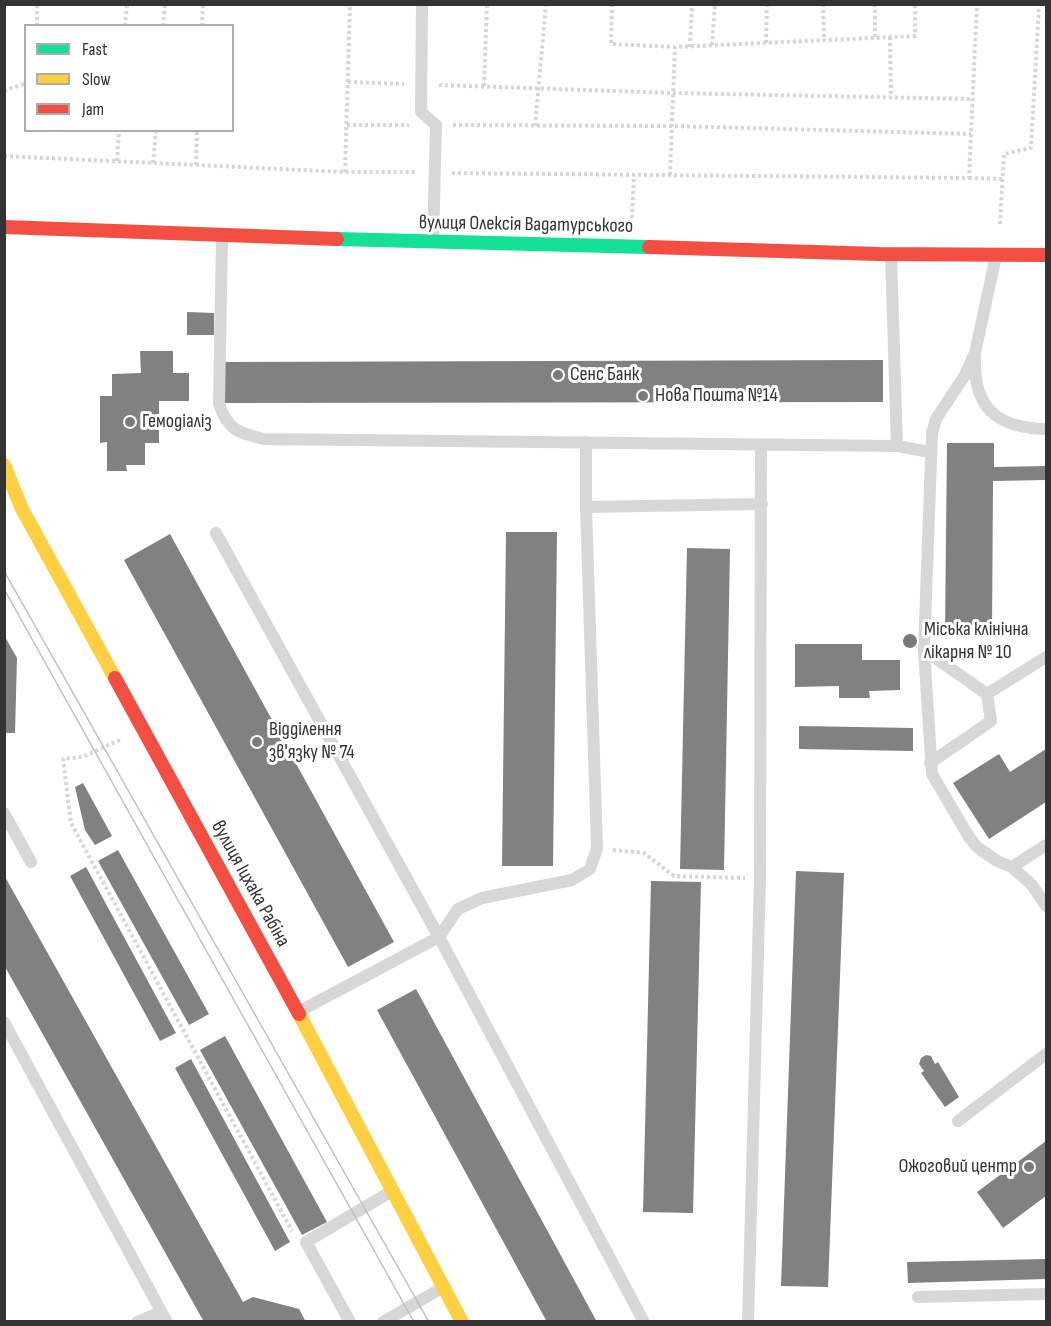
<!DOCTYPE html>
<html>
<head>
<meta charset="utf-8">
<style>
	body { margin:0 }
	#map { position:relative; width:1051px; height:1326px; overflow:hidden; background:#fff; font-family:"Sofia Sans Condensed",sans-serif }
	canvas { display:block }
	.frame { position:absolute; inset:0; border:6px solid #333; pointer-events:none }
	.legend { position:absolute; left:24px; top:24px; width:210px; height:108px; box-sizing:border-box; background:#fff; border:2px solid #adadad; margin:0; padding:8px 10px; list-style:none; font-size:18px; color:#333 }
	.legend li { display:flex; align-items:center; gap:12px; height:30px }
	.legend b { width:30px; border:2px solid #adadad }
</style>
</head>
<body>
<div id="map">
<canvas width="1051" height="1326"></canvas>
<div class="frame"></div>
<ul class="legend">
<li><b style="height:8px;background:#16e098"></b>Fast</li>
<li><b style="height:8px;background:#ffcf43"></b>Slow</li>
<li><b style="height:8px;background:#f24e42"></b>Jam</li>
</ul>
</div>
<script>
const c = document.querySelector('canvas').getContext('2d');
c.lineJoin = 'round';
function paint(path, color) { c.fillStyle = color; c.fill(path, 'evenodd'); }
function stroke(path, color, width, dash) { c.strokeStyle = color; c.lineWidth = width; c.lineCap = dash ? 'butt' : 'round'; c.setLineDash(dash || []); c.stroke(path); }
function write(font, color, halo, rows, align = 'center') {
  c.font = font + ' "Sofia Sans Condensed",sans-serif'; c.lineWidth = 6; c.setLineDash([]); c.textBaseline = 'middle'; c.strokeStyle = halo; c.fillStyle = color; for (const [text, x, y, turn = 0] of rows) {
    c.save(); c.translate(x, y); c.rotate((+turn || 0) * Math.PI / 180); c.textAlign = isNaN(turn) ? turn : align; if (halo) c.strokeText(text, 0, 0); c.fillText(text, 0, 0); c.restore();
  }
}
paint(new Path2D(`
	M187 312 214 313V335H187Z
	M140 351H173V373H189V401H159V443H145V465H126L127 471H107V442L100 443V396H112V374L141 373Z
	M883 360V402L225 403V362Z
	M947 443H994V467L1046 466V480L993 481 992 633H945Z
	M506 532H557L553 866H502Z
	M170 534 394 942 348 967 124 560Z
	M687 548 730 549 724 870 680 869Z
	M4 635 17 658 15 733H4Z
	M795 644H862V660H900V690L869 691 870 698H839V686L795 687Z
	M799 726 913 728V751L799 749Z
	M1046 749V802L989 839 953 783 999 754 1010 772Z
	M83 783 112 836 95 845 85 830 75 787Z
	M118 850 209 1014 189 1025 98 861Z
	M86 867 176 1033 160 1041 70 876Z
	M796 871 844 873 828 1287 781 1286Z
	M4 875 243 1302 253 1297 299 1309 306 1322H204L4 965Z
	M651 881 701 882 693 1213 643 1212Z
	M416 989 597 1322H547L377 1010Z
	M225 1036 327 1222 302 1235 200 1050Z
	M926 1055 931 1056 935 1064 938 1062 959 1097 945 1107 921 1073 924 1071 919 1064 921 1058Z
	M191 1059 290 1242 275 1251 175 1068Z
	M1046 1141V1196L1003 1228 977 1192Z
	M1046 1259V1279L908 1283 907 1262Z`), '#818181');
stroke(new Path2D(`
	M612 4 611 44 675 47
	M823 4 824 40
	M875 4V38
	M37 26V4
	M125 26 127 4
	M163 26 165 4
	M202 26 203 4
	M890 37 891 97
	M766 43 767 4
	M712 45 715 4
	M690 47 692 4
	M348 82 404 84
	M439 85 673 93 973 99
	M484 86 487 4
	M4 91 26 83
	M347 125H409
	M453 125 672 126 971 134
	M535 126 546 4
	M4 156 345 172H417
	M117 161 119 130
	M153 163 156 130
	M196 165 197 130
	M345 172 350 4
	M452 173 969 178 977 4
	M670 175 675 47 915 36V4
	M969 178 1003 179
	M632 218 634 175
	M1000 224 1004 154 1031 148 1039 4
	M120 740 82 757 63 759 71 823 292 1231
	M613 850 644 853 674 876 745 878`), '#d6d6d6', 4, [3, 3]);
stroke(new Path2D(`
	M422 4 421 112 436 125 433 240
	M222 237 219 404C228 430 238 433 264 439L897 446 930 452
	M891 254 897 446
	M996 256 975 353 965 375 936 419 932 433 924 650 932 774 969 837 977 847 997 861 1012 867 1032 885 1046 906
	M975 357C973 408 997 428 1046 429
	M586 507 762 504
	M216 533 439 937 644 1322
	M924 650 987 694 1046 657
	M930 763 991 721 987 694
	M4 813 31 862
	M1012 867 1046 845
	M298 1012 439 937 458 909 482 898 572 880 590 869 597 848 586 507V442
	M4 1022 167 1322
	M958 1121 1046 1054
	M918 1297 1046 1294
	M137 1322 161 1312
	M350 1322 306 1242 392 1191
	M383 1322 442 1288
	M748 1322 760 878 761 446`), '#d7d7d7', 12);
stroke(new Path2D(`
	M337 239 649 247`), '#16e098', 14);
stroke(new Path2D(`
	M4 465 22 509 115 678
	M299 1014 462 1322`), '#ffcf43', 14);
stroke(new Path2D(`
	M4 227 337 239
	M649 247 879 254 1046 255
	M115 678 299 1014`), '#f24e42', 14);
stroke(new Path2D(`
	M4 571 429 1322
	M4 589 414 1322`), '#bebebe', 1.5);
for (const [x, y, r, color] of [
	[558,375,6,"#7a7a7a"],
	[643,396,6,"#7a7a7a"],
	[130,422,6,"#7a7a7a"],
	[910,641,8,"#7a7a7a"],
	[257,742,6,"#7a7a7a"],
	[1029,1167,6,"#7a7a7a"]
]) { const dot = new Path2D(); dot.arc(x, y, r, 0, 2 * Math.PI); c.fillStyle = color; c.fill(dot); stroke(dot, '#fff', 2); }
write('20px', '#333', '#fff', [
	["вулиця Олексія Вадатурського",526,225,1],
	["вулиця Іцхака Рабіна",250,884,61]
]);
write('20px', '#333', '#fff', [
	["Сенс Банк",570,375],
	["Нова Пошта №14",655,396],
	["Гемодіаліз",142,422],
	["Міська клінічна",924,630],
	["лікарня № 10",924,653],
	["Відділення",269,730],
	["зв'язку № 74",269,753],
	["Ожоговий центр",1017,1167,"right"]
], 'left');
</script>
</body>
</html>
